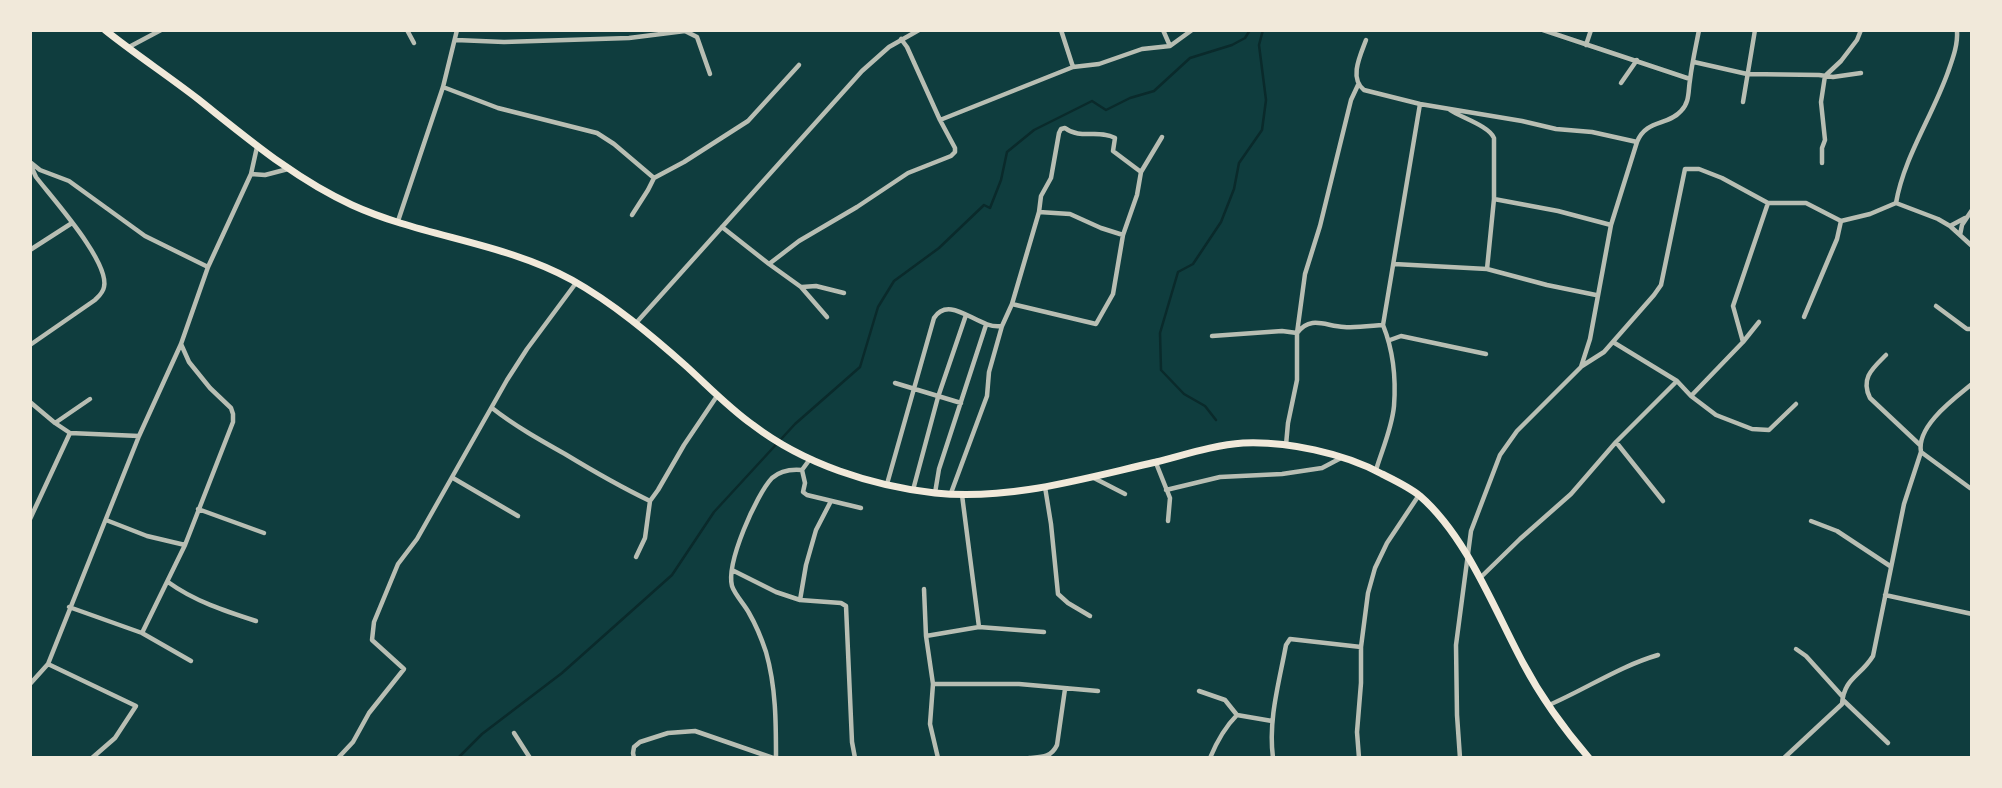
<!DOCTYPE html>
<html>
<head>
<meta charset="utf-8">
<style>
	body { margin:0 }
	#map { position:relative; width:2002px; height:788px; overflow:hidden; background:#0f3d3e; font-family:"DejaVu Sans",sans-serif }
	canvas { display:block }
	.frame { position:absolute; inset:0; border:32px solid #f1e9da; pointer-events:none }
</style>
</head>
<body>
<div id="map">
<canvas width="2002" height="788"></canvas>
<div class="frame"></div>
</div>
<script>
const c = document.querySelector('canvas').getContext('2d');
c.lineJoin = 'round';
function stroke(path, color, width, dash) { c.strokeStyle = color; c.lineWidth = width; c.lineCap = dash ? 'butt' : 'round'; c.setLineDash(dash || []); c.stroke(path); }
stroke(new Path2D(`
	M1216 420 1205 406 1184 394 1161 370 1160 333 1178 272 1193 264 1221 222 1234 189 1239 163 1262 130 1266 100 1259 45 1263 30
	M458 758 482 734 562 673 672 575 714 512 795 424 860 367 878 307 894 281 939 248 984 205 990 208 1001 180 1007 152 1034 130 1092 101 1106 110 1130 98 1154 91 1190 58 1232 45 1245 38 1250 30`), '#0a2a2b', 2.5);
stroke(new Path2D(`
	M407 30 414 43
	M1061 30 1073 67
	M1163 30 1170 46
	M1543 30 1690 79
	M456 40 504 42 629 38 685 31 697 37 710 74
	M1366 40C1360 56 1349 78 1364 90L1420 104 1522 121 1556 129 1592 132 1637 142
	M1586 45 1591 30
	M129 47 161 30
	M1694 62 1747 74 1819 75 1833 77 1861 73
	M1621 83 1637 60
	M443 87 498 108 597 133 614 144 654 178
	M1743 102 1755 30
	M1450 110C1462 118 1489 126 1494 138V199L1487 269
	M940 120 1073 67 1099 64 1142 49 1170 46 1192 30
	M30 162 40 170 69 181 145 236 208 267
	M1822 163V148L1825 140 1821 102 1825 76 1841 61 1857 40 1861 30
	M30 164 36 177C52 198 110 262 104 287 103 293 98 297 95 300L30 345
	M1141 172 1162 137
	M251 174 265 175 288 169
	M1494 199 1558 211 1611 225
	M1896 203 1938 219 1950 226 1972 246
	M1039 212 1070 214 1101 228 1123 235
	M632 215 648 190 654 178 684 162 748 121 799 65
	M398 221 443 87 457 30
	M1841 221 1870 214 1896 203C1904 157 1932 117 1948 72 1953 58 1958 45 1957 30
	M1950 226 1965 218
	M722 227 769 264 801 287 827 317
	M1960 235 1962 225 1972 210
	M30 250 72 223
	M769 264 799 241 857 207 908 173 951 156 955 152V148L940 120 907 47 901 39
	M1394 264 1487 269 1547 285 1596 295
	M802 287 816 286 844 293
	M1936 306 1967 329H1972
	M636 323 862 71 889 47 919 30
	M1212 336 1282 331 1297 333C1311 315 1325 326 1344 327 1356 328 1370 326 1383 325
	M1390 340 1401 336 1486 354
	M1613 342 1677 381 1691 396 1716 415 1752 429 1769 430 1796 404
	M1743 342 1733 306 1768 203
	M1886 355C1873 368 1860 378 1870 398L1920 445
	M1582 366 1604 352 1654 295 1661 285 1685 169H1699L1722 178 1768 203H1806L1841 221 1837 239 1804 317
	M895 383 961 403
	M1691 396 1743 342 1759 322
	M30 402 55 423 70 433 139 436
	M492 408C515 426 540 440 565 454 593 471 621 487 650 501
	M55 423 90 399
	M1616 442 1663 501
	M1286 445 1288 423 1297 380V333L1305 274 1320 226 1351 100 1358 85
	M1921 452 1970 488
	M1156 463 1170 498 1168 521
	M802 470 805 483 803 492 807 495 861 508
	M1376 470C1382 450 1392 428 1394 406 1396 380 1393 350 1383 325L1420 104
	M1092 477 1125 494
	M453 478 518 516
	M887 484 934 318C950 293 979 330 1001 326
	M1045 487 1051 524 1058 594 1068 603 1090 616
	M913 490 938 397 966 315
	M1166 490 1220 477 1282 474 1322 468 1341 458
	M935 493 939 469 986 325
	M951 493 987 396 989 372 1002 326 1012 304 1039 212 1041 196 1051 178 1059 133 1061 129 1065 128C1080 140 1099 129 1115 138L1113 151 1141 172 1137 195 1123 235 1113 294 1096 324 1012 304
	M962 495 979 627 1044 632
	M198 509 264 533
	M30 519 70 433
	M106 520 147 536 185 545
	M1811 521 1837 531 1890 566
	M636 557 645 538 650 501 658 490 684 445 717 396
	M732 570 776 592 800 600 841 603 846 606 852 742 855 758
	M1480 578 1520 539 1571 494 1616 442 1677 381
	M168 582C194 601 225 611 256 621
	M924 589 926 636 933 684 930 724 938 758
	M1885 595 1972 614
	M800 600 806 565 816 530 831 501
	M69 607 142 633 191 661
	M142 633 185 545 233 422V414L231 408 210 388 189 362 181 344
	M926 636 979 627
	M1796 649 1806 656 1842 696
	M48 664 136 706 115 738 92 758
	M30 684 48 664 139 436 181 344 208 267 251 174 257 147
	M933 684H1019L1098 691
	M1199 691 1225 700 1237 715 1272 721
	M1843 700 1888 743
	M1549 705C1586 689 1620 666 1658 655
	M514 733 530 758
	M338 758 353 742 369 713 404 669 372 640 374 622 398 564 417 539 507 380 527 349 576 283
	M634 758 633 753 634 747 640 742 668 733 695 731 773 758
	M776 758C776 723 776 687 766 652 762 640 756 625 749 613 745 605 735 595 732 586 726 563 756 495 772 478 781 470 791 469 802 470L810 459
	M1029 758C1041 757 1051 758 1057 745L1065 689
	M1210 758C1217 741 1224 728 1237 715
	M1273 758C1268 720 1279 683 1286 645L1290 639 1361 647
	M1359 758 1357 732 1361 683V647L1368 593 1375 568 1387 543 1419 495
	M1460 758 1457 715 1456 645 1471 531 1500 455 1517 431 1581 367 1590 339 1611 225 1637 142C1646 119 1668 126 1681 111 1690 102 1688 91 1690 80 1692 63 1696 46 1699 30
	M1784 758 1842 704C1844 678 1860 677 1873 656L1904 504 1921 452C1916 426 1955 398 1972 384`), '#b8beb3', 4.5);
stroke(new Path2D(`
	M105 30C135 54 167 75 198 99 247 138 295 179 352 205 422 237 503 242 572 280 613 303 651 335 686 366 708 386 729 408 753 425 804 464 872 486 935 493 1009 501 1085 478 1156 462 1184 455 1214 445 1243 443 1286 441 1344 453 1382 474 1394 480 1409 487 1420 496 1467 537 1494 609 1523 663 1541 697 1564 729 1589 758`), '#f1e9da', 7);
</script>
</body>
</html>
